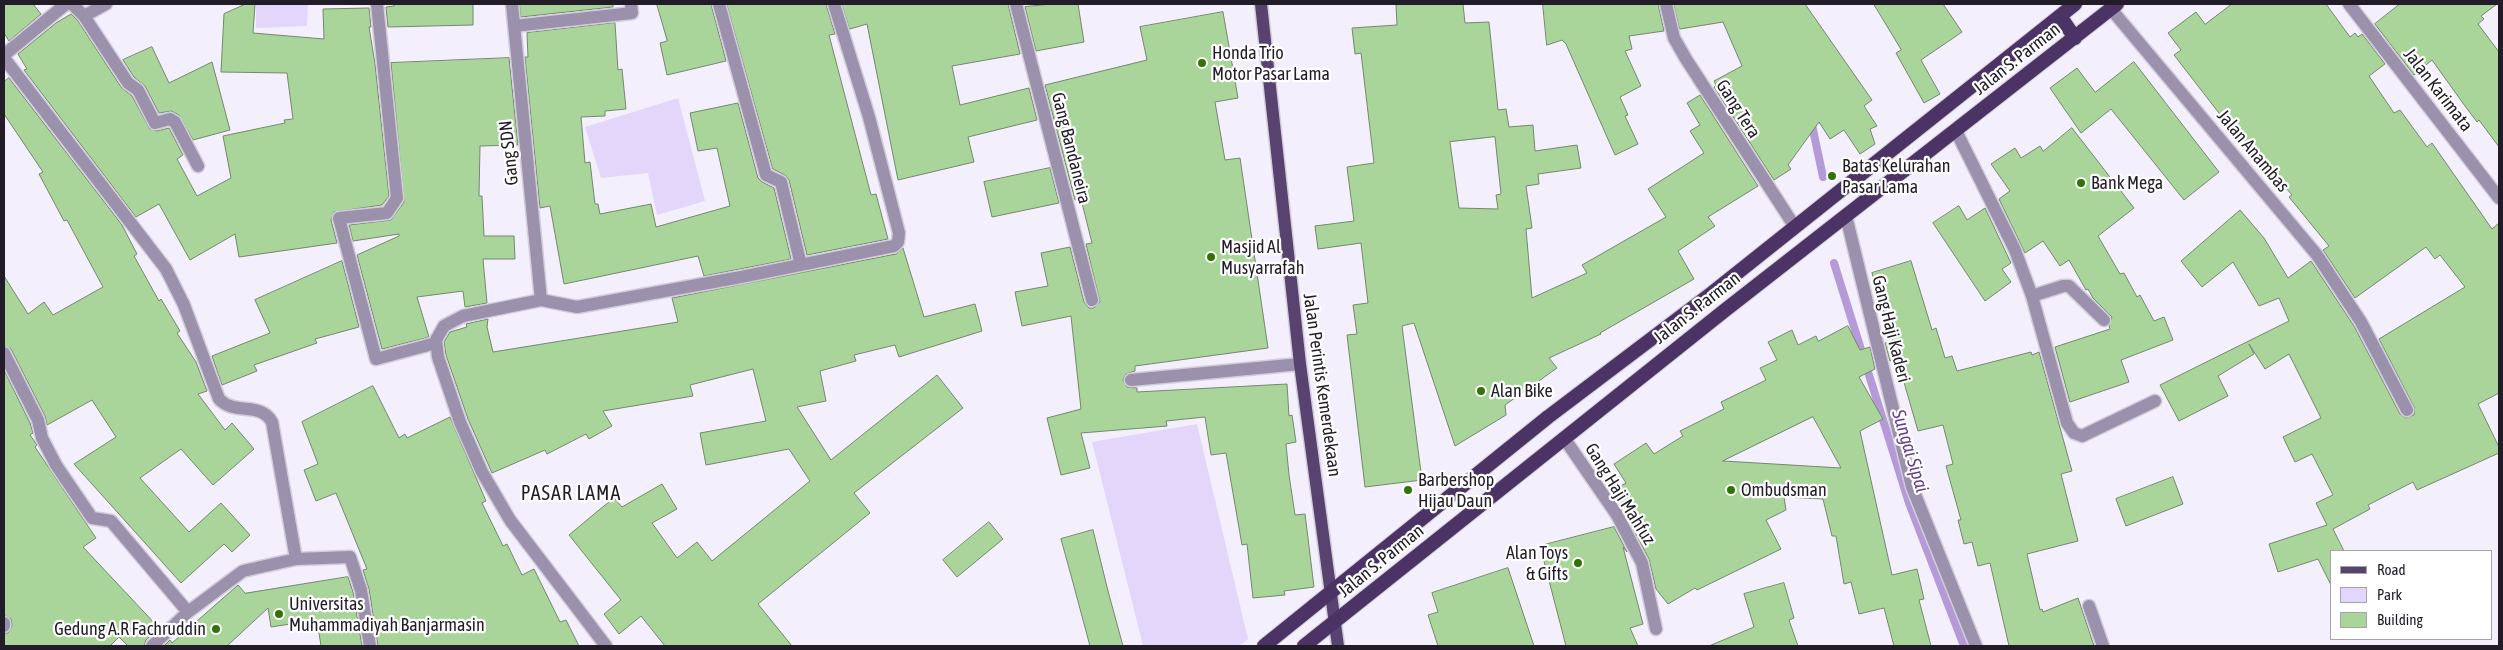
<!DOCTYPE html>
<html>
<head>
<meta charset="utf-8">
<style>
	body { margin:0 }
	#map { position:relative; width:2503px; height:650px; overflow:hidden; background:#f4effc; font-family:"Asap Condensed",sans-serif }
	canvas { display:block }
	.frame { position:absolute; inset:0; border:5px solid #211c27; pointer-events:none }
	.legend { position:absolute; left:2330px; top:550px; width:162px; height:90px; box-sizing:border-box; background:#fff; border:1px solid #a6a4a9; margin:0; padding:6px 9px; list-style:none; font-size:15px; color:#211c27 }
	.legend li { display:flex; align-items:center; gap:10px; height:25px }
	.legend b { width:25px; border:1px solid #a6a4a9 }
</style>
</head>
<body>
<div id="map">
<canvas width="2503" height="650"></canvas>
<div class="frame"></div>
<ul class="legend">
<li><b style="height:6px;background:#574270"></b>Road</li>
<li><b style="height:14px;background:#e4d6fa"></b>Park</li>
<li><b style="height:14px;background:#aad59a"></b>Building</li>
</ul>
</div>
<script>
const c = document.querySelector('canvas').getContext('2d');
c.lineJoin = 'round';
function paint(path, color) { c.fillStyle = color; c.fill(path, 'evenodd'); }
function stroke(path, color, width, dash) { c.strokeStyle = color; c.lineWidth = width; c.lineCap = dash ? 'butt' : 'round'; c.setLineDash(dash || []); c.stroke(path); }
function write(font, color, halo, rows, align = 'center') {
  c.font = font + ' "Asap Condensed",sans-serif'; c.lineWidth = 4.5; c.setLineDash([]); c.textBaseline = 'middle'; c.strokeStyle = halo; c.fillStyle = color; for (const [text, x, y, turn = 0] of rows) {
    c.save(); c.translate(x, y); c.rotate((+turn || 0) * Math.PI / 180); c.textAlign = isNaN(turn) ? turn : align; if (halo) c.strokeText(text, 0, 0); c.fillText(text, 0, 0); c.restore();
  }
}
paint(new Path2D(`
	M256 4H308L307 26 256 28Z
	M678 98 705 201 657 215 648 173 601 178 585 127Z
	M1197 424 1248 639 1239 646H1143L1092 442Z`), '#e4d6fa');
stroke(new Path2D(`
	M1811 120 1823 177
	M1834 263 1909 503 1964 646`), '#b59ad8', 8);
const building = new Path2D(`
	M4 4H33L41 14 9 41 4 33Z
	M246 4H255L253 33 324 39 323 9 369 8 371 27H369L375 64 389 196 382 205 334 212 331 220 337 243 239 257 235 234 190 260 159 204 136 217 24 70 27 69 18 54 56 23 71 14 78 21 121 87 132 96 150 129 157 131 169 128 183 155 177 159 197 196 231 178 223 136 285 123 284 120 293 119 287 73 221 72 224 14Z
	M394 4H473V25L388 27 386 7 394 6Z
	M520 4H613V7L521 17Z
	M657 4H711L726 61 667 75 660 43 667 41Z
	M727 4H826L835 34 829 35 871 195 876 194 888 239 807 255 789 180 785 175 773 169Z
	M842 4H1008L1020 54 952 66 960 105 1029 88 1037 120 968 137 974 162 898 180 867 24 850 29Z
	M1053 4H1078L1084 42 1036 51 1025 7Z
	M1463 4 1465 23 1489 22 1498 110 1506 109 1509 127 1533 125 1535 151 1577 145 1581 168 1538 174 1539 184 1526 186 1532 228 1526 229 1532 298 1587 273 1582 265 1666 217 1648 189 1704 153 1690 131 1700 125 1687 103 1700 95 1758 186 1708 217 1715 226 1678 251 1694 279 1600 333 1601 334 1549 358 1557 368 1505 405 1506 415 1455 446 1414 323 1402 326 1422 480 1365 487 1347 335 1357 334 1353 305 1368 303 1361 243 1318 249 1315 226 1354 221 1347 167 1374 163 1361 53 1355 54 1352 28 1397 25 1396 5ZM1495 137 1501 194 1496 195 1498 209 1459 208 1450 142Z
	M1543 4H1658L1664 31 1629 36 1632 49 1625 51 1641 86 1620 97 1628 115 1625 116 1638 144 1615 155 1566 44 1562 40 1547 45Z
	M1674 4H1805L1872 100 1864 106 1877 126 1870 129 1875 144 1860 154 1844 130 1830 139 1819 122 1788 165 1791 169 1774 180 1714 87 1716 85 1714 81 1742 66 1723 22 1680 29Z
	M1874 4H1943L1962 32 1921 60 1940 94 1924 103 1896 53 1901 50Z
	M2232 4H2326L2350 37 2355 33 2358 37 2362 34 2385 64 2369 76 2394 113 2400 110 2427 147 2432 143 2492 229 2499 223V393L2478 404 2499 447V453L2417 490 2413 482 2368 505 2370 509 2333 529 2344 551H2332V587L2318 559 2278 572 2269 544 2327 525 2316 503 2333 495 2312 454 2295 462 2283 437 2321 418 2289 354 2265 369 2249 344 2254 354 2218 376 2228 396 2179 421 2160 385 2289 321 2279 298 2259 306 2233 262 2202 287 2181 261 2240 210 2264 238 2288 278 2311 261 2354 326 2400 414 2406 418 2414 415V407L2379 339 2465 287 2440 255 2435 259 2426 247 2355 298 2323 250 2329 246 2289 197 2292 195 2257 154 2253 157 2174 55 2181 50 2168 33 2196 12 2205 24Z
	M2400 4H2497L2481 16 2484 19 2478 24 2499 52V147L2479 120 2477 122 2465 106 2432 60 2414 75 2375 24Z
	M1223 12 1238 98 1215 102 1225 160 1240 158 1268 348 1135 366V371L1126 374 1123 380 1127 387 1137 388V392L1287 384 1289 416 1292 415 1296 442 1286 444 1289 475 1295 515 1305 514 1314 587 1284 591 1285 595 1253 598 1247 544 1242 545 1226 453 1211 455 1205 417 1166 421 1167 426 1081 433 1090 468 1061 475 1047 418 1081 409 1071 316 1022 326 1015 292 1048 286 1041 253 1070 247 1084 302 1089 308H1094L1100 302 1086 244 1092 243 1081 199 1075 200 1045 85 1147 60 1140 27Z
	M615 23 618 70 622 69 626 109 605 111V116L581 117 585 163 590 162 595 204H598L600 214 651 204 656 227 730 206 717 148 698 151 690 113 738 103 758 178 762 182 774 188 791 259 704 276 698 256 564 284 550 206 540 208 525 57H528L527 33Z
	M152 47 169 83 212 62 230 130 193 140 179 115 171 111 159 113 145 86 134 77 123 60Z
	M509 58 518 145 480 146 479 196H482L484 236H514L515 259H483L487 303 465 307 463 291 417 297 429 337 382 349 357 255 399 236V234L353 241 349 225 391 220 404 202 391 63Z
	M2134 62 2219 172 2184 200 2111 109 2081 133 2050 88 2077 68 2095 92Z
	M9 78 122 225 137 254 134 256 159 301 161 299 180 331 177 333 196 362 207 391 198 394 225 430 232 423 254 449 213 485 181 449 140 478 189 532 221 503 250 535 232 552 224 544 181 583 74 464 116 437 92 400 47 425 45 416 11 349 4 345V276L28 314 44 302 53 315 103 287 67 220 64 221 39 174 43 172 4 114V82Z
	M2072 128 2134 208 2098 236 2120 274 2124 273 2137 297 2140 295 2154 321 2164 317 2173 340 2121 360 2129 382 2070 402 2055 347 2110 329 2109 326 2112 317 2093 298 2088 289 2086 290 2069 260 2060 266 2043 241 2025 253 1999 199 2010 191 1991 164 2015 148 2021 158 2040 146 2043 151Z
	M1050 168 1059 203 992 217 984 182Z
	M1959 206 1967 220 1985 208 2011 263 2002 269 2011 282 1985 301 1933 223Z
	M903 248 924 317 975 304 982 331 899 357 895 345 854 355 856 361 820 371 826 401 797 407 831 460 937 375 963 408 854 493 870 513 758 604 792 646H665L641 616 619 634 604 614 621 600 569 535 599 510 614 498 622 507 662 484 677 509 652 523 677 558 697 542 712 561 810 481 789 449 706 465 700 433 766 421 753 369 690 385 693 396 603 411 612 426 589 439 586 434 547 454 545 450 492 473 468 419 446 355 444 342 450 332 467 327 466 324 488 319 487 327 493 352 678 322 672 298 896 254Z
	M342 261 359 327 315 339 317 343 254 365 257 371 222 385 212 356 270 333 255 300Z
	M1911 261 1932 330 1936 328 1945 358 1952 356 1957 371 2031 352 2032 355 2039 352 2072 471 2061 474 2078 541 2027 554 2040 610 2042 609 2043 612 2078 598 2094 646H2009L1990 563 1978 566 1972 542 1964 544 1958 520H1961L1946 466 1953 464 1943 425 1918 431 1897 358 1890 361 1885 343 1893 341 1872 273Z
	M1848 326 1860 350 1870 347 1875 369 1859 377 1883 419 1860 431 1892 575 1917 569 1924 599 1919 600 1931 646H1894L1884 608 1859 614 1851 582 1844 584 1836 536H1832L1823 499 1784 497 1786 510 1766 520 1781 549 1697 590 1695 588 1668 604 1656 589 1649 559 1630 523 1634 522 1613 490 1626 483 1614 464 1646 443 1654 454 1683 436 1680 431 1724 409 1721 402 1766 380 1760 368 1777 360 1768 342 1792 330 1798 345 1816 336 1818 341ZM1813 417 1841 468 1723 461Z
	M4 370 30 423 33 433 30 435 37 445 35 447 96 538 83 547 159 628 146 640 144 646H128L119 637 110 646H4V634L8 633 12 626 11 619 4 615Z
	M373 386 399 438 405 434 407 438 450 417 486 501 482 503 503 546 507 544 522 575 534 569 560 622 566 620 579 646H378L369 589 363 570 367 569 336 493 316 501 304 470 318 464 302 422Z
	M2173 477 2183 504 2126 526 2116 499Z
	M989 522 1003 539 957 577 943 560Z
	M1614 527 1627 552 1623 547 1643 624 1630 628 1638 646H1566L1540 546Z
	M1093 530 1108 591 1123 646H1090L1072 579 1061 539Z
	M1508 568 1534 646H1438L1428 615 1438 612 1432 593Z
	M348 577 353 592 362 646H321L317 620 271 627 268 608 227 646H164L170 640 172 643 238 585 245 593Z
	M1784 583 1794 618 1789 620 1798 646H1709L1754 627 1744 594Z`);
paint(building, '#aad59a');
stroke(building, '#74876d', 1);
const minor = new Path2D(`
	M72 4 84 16 128 83 138 90 155 123 170 119 175 122 198 166
	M377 4 397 198 387 213 339 218 376 359 436 343
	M512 4 541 300
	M719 4 766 175 781 182 801 265
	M1016 4 1092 300
	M1666 4 1674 38 1686 59 1795 227
	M2349 4 2499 198
	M2111 9 2317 255 2361 322 2407 410
	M84 16 106 4
	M514 26 632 13 631 4
	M4 55 66 4
	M4 58 166 269 184 305 219 399C235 416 260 401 272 422L296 559 243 571 188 612 152 646
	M1956 131 2015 250 2032 296 2067 423 2074 433 2082 436 2155 401
	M1846 216 1912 487 1976 646
	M2032 296 2063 286H2069L2104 320
	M4 353 38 420 42 438 56 465 92 518 111 521 188 612
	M1131 380 1300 364
	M1564 438 1617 515 1642 563 1656 629
	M296 559 350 557 361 590 370 646
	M2089 606 2103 646
	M4 623V626
	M606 646 510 520 482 472 460 422 438 357 436 340 444 326 463 316 541 300 577 307 741 277 894 246 898 242 899 233 869 117 834 4`);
const primary = new Path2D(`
	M1261 4 1300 364 1338 646`);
const trunk = new Path2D(`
	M2060 16 2075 38
	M1264 646 1548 417 1712 293 2075 4
	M1304 646 1724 311 2117 4`);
stroke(minor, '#d2cdda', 15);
stroke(primary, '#d2cdda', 15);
stroke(trunk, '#d2cdda', 16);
stroke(minor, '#9c91ac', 12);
stroke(primary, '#574270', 12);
stroke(trunk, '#4b3465', 14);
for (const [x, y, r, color] of [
	[1202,63,5,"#337209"],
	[1832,176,5,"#337209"],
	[2081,183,5,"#337209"],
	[1211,257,5,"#337209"],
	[1481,391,5,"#337209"],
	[1408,490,5,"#337209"],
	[1731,490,5,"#337209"],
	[1578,563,5,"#337209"],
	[279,614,5,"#337209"],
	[216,629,5,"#337209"]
]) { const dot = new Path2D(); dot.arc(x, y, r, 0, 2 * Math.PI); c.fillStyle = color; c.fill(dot); stroke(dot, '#fff', 2); }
write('18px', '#211c27', '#fff', [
	["Honda Trio",1212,53],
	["Motor Pasar Lama",1212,74],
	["Batas Kelurahan",1842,166],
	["Pasar Lama",1842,187],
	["Bank Mega",2091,183],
	["Masjid Al",1221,247],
	["Musyarrafah",1221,268],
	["Alan Bike",1491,391],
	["Barbershop",1418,480],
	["Hijau Daun",1418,501],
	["Ombudsman",1741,490],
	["Alan Toys",1568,553,"right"],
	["& Gifts",1568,574,"right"],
	["Universitas",289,604],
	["Muhammadiyah Banjarmasin",289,625],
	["Gedung A.R Fachruddin",206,629,"right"]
], 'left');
write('18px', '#211c27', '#fff', [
	["Jalan S. Parman",2017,59,-38],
	["Jalan Karimata",2438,90,52],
	["Gang Tera",1738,109,57],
	["Gang Bandaneira",1071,148,76],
	["Jalan Anambas",2253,151,50],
	["Gang SDN",509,153,-96],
	["Jalan S. Parman",1697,308,-38],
	["Gang Haji Kaderi",1891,329,76],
	["Jalan Perintis Kemerdekaan",1322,385,82],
	["Gang Haji Mahfuz",1620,494,58],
	["Jalan S. Parman",1381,561,-39]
]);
write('italic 19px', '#67438e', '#fff', [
	["Sungai Sipai",1910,451,73]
]);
c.letterSpacing = '1px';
write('20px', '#211c27', '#fff', [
	["PASAR LAMA",571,494]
]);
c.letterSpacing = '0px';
</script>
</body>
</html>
